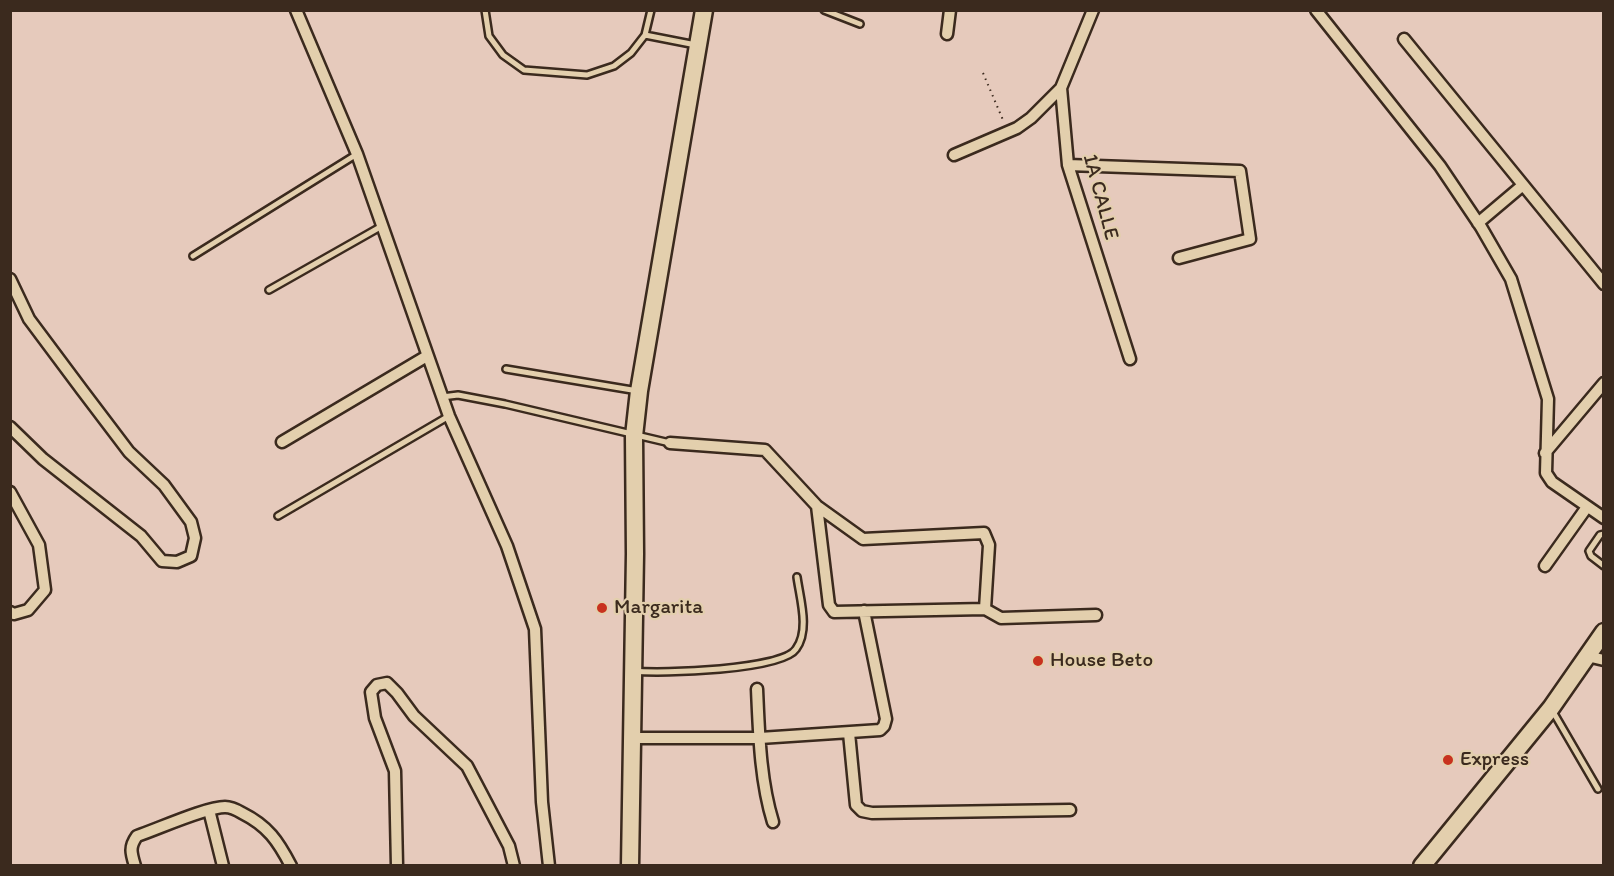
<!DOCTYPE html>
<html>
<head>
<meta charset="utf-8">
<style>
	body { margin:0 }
	#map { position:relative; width:1614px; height:876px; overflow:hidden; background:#e6cabc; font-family:Itim,sans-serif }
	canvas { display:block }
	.frame { position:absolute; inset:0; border:12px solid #3b2a1e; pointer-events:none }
</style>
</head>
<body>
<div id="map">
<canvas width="1614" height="876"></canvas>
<div class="frame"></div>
</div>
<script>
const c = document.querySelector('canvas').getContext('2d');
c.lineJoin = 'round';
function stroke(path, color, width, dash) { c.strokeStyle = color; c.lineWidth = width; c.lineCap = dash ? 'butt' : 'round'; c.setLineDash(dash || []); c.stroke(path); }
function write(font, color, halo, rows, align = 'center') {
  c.font = font + ' Itim,sans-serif'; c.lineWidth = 4.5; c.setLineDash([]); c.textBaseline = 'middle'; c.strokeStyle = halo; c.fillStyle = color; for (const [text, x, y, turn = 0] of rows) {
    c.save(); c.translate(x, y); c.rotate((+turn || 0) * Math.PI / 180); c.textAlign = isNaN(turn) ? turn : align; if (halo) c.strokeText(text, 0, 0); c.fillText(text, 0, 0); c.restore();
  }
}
const service = new Path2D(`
	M485 10 489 36 503 55 524 70 587 75 614 66 631 53 645 35 651 10
	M824 10 860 24
	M645 35 696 45
	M193 256 357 154
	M269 290 382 226
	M506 369 638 391
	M442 397 458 395 505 404 670 443
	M278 516 449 416
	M1604 534 1600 535 1589 551 1591 556 1604 566
	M634 671C661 674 782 670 796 649 810 630 800 599 797 577
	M1552 710 1598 789`);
const minor = new Path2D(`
	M296 10 357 154 449 416 507 546 535 629 542 802 549 866
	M1093 10 1061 88 1068 165 1130 359
	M1316 10 1440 166 1481 227 1511 279 1548 399 1546 473 1552 482 1604 518
	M947 34 950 10
	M1404 39 1604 284
	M954 155 1017 128 1031 118 1061 88
	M1068 165 1240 171 1250 239 1179 258
	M1478 223 1523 185
	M10 279 29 319 82 390 129 452 164 485 191 522 195 538 191 556 177 562 162 561 141 536 43 459 10 427
	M282 442 427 356
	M670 443 765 450 817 506 863 539 984 533 989 545 985 609
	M1545 453 1604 383
	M10 492 39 545 45 590 28 610 14 614 10 612
	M817 506 829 605 834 612 985 609 1001 618 1096 615
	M1545 566 1587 507
	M1587 656 1604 660
	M757 689C759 733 760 780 773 822
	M849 733 856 805 862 811 872 813 1070 810
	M632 738H760L880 730 884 726 886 719 864 611
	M209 810 223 866
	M135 866C131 853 129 847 137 836 158 829 206 807 225 807 231 807 237 810 242 813 268 826 278 841 291 866
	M397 866 395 771 375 718 371 692 377 685 387 683 397 693 414 716 467 766 509 846 514 866`);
const primary = new Path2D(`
	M630 866 635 554 634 436 639 391 704 10
	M1422 866 1551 708 1604 632`);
stroke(service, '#3b2a1e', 10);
stroke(minor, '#3b2a1e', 15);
stroke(primary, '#3b2a1e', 21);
stroke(new Path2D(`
	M983 73 1003 120`), '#3b2a1e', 2, [1.5, 4.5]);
stroke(service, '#e3cfad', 5);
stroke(minor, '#e3cfad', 10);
stroke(primary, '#e3cfad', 16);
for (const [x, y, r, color] of [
	[602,608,6,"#c8321e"],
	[1038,661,6,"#c8321e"],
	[1448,760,6,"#c8321e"]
]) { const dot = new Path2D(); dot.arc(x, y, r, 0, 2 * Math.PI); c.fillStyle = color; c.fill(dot); stroke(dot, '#e3cfad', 2); }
write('21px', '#3b2a1e', '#e3cfad', [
	["1A CALLE",1100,197,75]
]);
write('21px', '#3b2a1e', '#e3cfad', [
	["Margarita",614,608],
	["House Beto",1050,661],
	["Express",1460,760]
], 'left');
</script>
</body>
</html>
